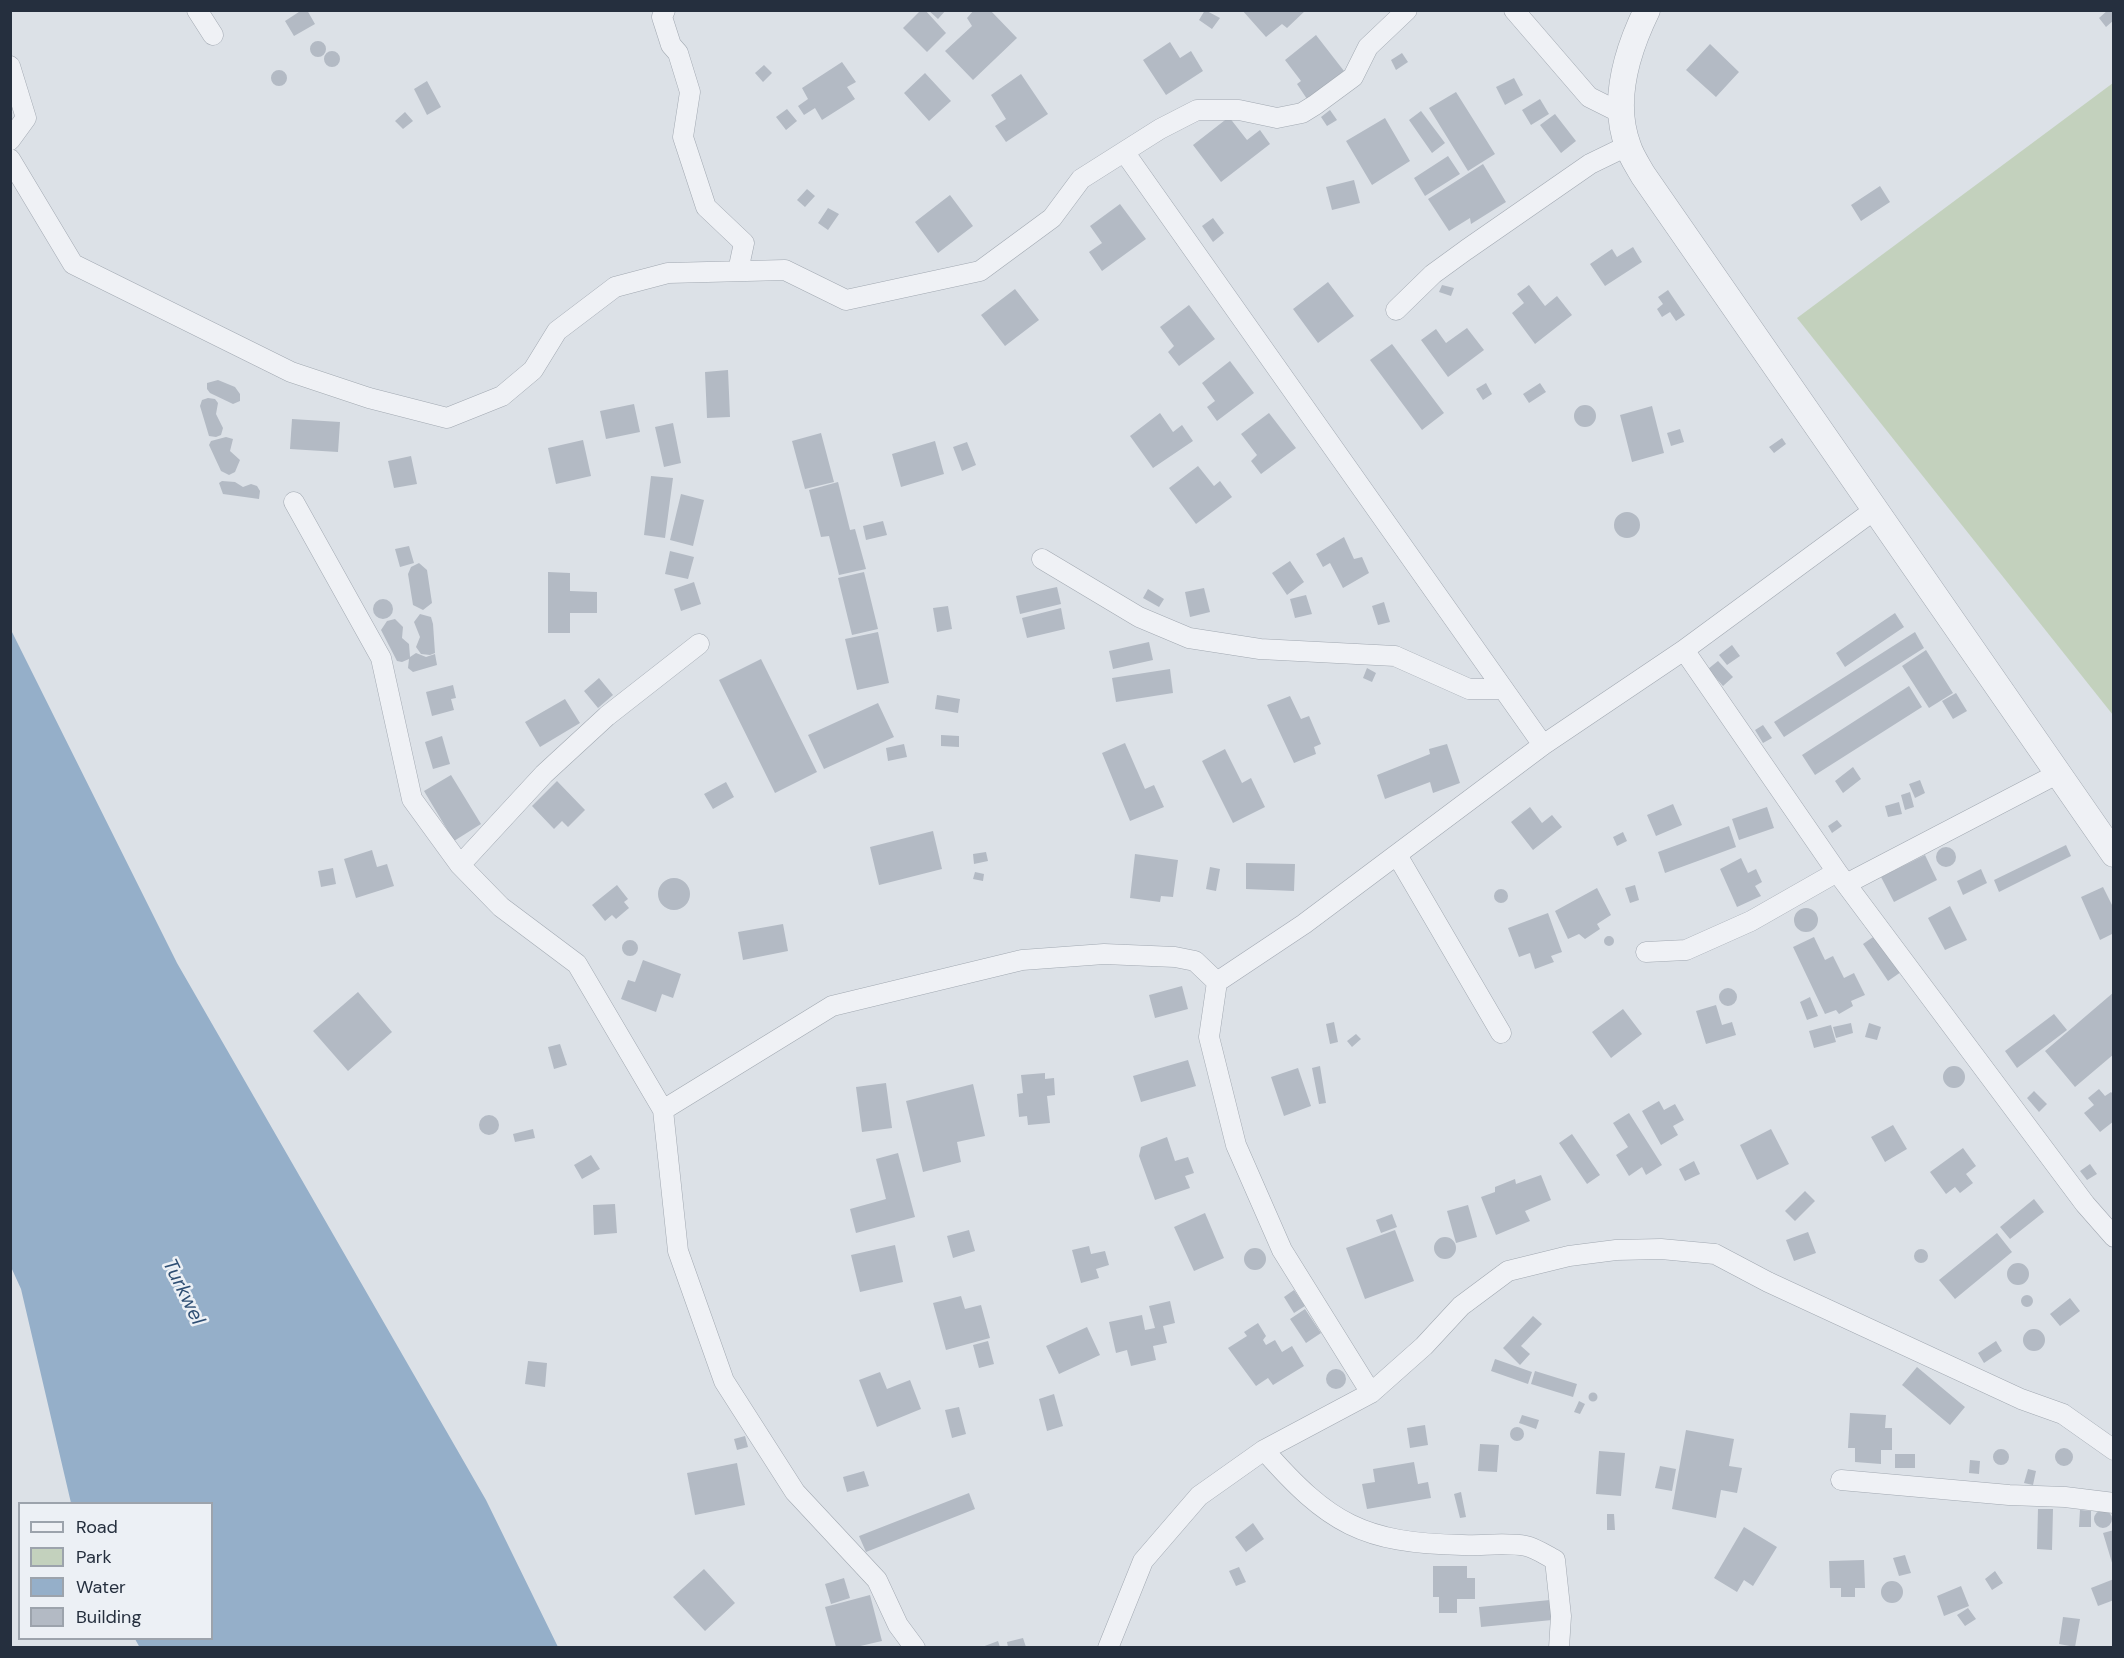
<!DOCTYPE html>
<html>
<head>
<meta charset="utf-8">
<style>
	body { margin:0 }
	#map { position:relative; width:2124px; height:1658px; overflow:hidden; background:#dce1e7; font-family:"DM Sans",sans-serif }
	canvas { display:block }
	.frame { position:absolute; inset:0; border:12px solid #252f3e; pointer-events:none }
	.legend { position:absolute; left:18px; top:1502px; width:195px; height:138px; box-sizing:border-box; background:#ecf0f5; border:2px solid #9ca3ac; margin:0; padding:8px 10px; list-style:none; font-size:18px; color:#252f3e }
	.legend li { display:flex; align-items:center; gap:12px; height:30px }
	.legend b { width:30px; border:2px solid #9ca3ac }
</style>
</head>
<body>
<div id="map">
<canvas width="2124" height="1658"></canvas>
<div class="frame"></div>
<ul class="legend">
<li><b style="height:8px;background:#eff1f5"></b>Road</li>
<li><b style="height:16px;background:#c3d1bd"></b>Park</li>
<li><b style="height:16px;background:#95afc9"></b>Water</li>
<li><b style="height:16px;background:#b3bac4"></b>Building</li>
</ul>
</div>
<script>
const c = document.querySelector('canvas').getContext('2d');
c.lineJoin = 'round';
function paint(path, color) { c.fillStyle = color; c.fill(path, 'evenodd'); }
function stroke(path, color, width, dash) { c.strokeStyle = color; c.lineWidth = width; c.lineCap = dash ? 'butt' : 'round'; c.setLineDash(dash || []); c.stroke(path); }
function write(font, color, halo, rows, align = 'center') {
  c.font = font + ' "DM Sans",sans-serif'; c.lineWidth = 5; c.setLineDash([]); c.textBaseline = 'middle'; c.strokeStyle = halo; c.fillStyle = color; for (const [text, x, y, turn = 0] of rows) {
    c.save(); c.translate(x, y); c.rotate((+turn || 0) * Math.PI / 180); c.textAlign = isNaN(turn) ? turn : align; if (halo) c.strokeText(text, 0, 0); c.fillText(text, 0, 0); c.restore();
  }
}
paint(new Path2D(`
	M2113 83V715L1797 318Z`), '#c3d1bd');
paint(new Path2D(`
	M10 628 177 963 486 1500 558 1647 140 1648 135 1639 212 1638V1504L71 1503 21 1289 11 1267Z`), '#95afc9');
paint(new Path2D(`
	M302 10H307L315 24 294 36 285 21Z
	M921 10H925L946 33 927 52 903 28Z
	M928 10H946L938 19Z
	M974 10H990L1017 38 973 80 945 51 972 26 967 18Z
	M1205 10 1220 18 1212 29 1199 20Z
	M1242 10H1306L1287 28 1282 24 1266 37Z
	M2108 10 2114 11V20L2106 27 2099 18Z
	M1316 35 1344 71 1307 99 1297 84 1301 81 1285 60Z
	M310 49a8 8 0 1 1 16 0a8 8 0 1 1-16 0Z
	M1170 42 1180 58 1191 51 1203 71 1166 95 1143 60Z
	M1710 44 1739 72 1716 97 1686 70Z
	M324 59a8 8 0 1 1 16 0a8 8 0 1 1-16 0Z
	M1402 53 1408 62 1396 70 1391 60Z
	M842 62 856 82 847 87 855 99 822 120 815 108 804 115 798 106 808 99 802 88Z
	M764 65 772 73 763 82 755 73Z
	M271 78a8 8 0 1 1 16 0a8 8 0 1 1-16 0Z
	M925 73 951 101 929 121 904 93Z
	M1021 74 1048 114 1006 142 995 126 1006 119 991 95Z
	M1514 78 1523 95 1505 105 1496 87Z
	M427 81 441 107 427 115 414 89Z
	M1456 92 1495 154 1468 171 1429 108Z
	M1540 99 1549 114 1531 125 1522 110Z
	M787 109 797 121 786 130 776 117Z
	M1330 110 1337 120 1327 126 1321 117Z
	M1421 111 1445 143 1432 153 1409 120Z
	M405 112 413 121 403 129 395 121Z
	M1555 114 1576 141 1561 153 1540 125Z
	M1229 117 1247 140 1260 130 1270 144 1221 182 1193 145Z
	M1385 118 1410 161 1372 185 1346 141Z
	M1448 156 1460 174 1425 196 1414 178Z
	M1483 164 1506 202 1471 224 1470 218 1449 231 1428 199Z
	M1354 180 1360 203 1332 210 1326 187Z
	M1880 186 1890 202 1861 221 1851 205Z
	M807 189 815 196 805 207 797 200Z
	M950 195 973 226 938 253 915 222Z
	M1120 204 1146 239 1102 271 1089 252 1102 243 1090 226Z
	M828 208 839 214 828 230 818 223Z
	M1213 218 1224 233 1213 242 1202 226Z
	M1633 247 1642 262 1605 286 1590 264 1612 249 1617 257Z
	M1328 282 1354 316 1318 343 1293 309Z
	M1442 285 1454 288 1451 296 1439 292Z
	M1529 285 1545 306 1557 296 1572 315 1535 344 1512 313 1524 303 1517 294Z
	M1015 289 1039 320 1005 346 981 315Z
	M1668 290 1685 315 1676 321 1670 312 1662 317 1657 309 1663 304 1658 297Z
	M1189 305 1215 339 1179 366 1168 352 1174 346 1160 327Z
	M1467 328 1484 350 1448 377 1421 340 1436 329 1446 343Z
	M1392 344 1444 413 1422 430 1370 360Z
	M1230 361 1254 393 1217 421 1207 407 1215 401 1202 383Z
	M728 370 730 417 707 418 705 372Z
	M218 380 235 387 240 394V401L233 404 210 393 207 389V383Z
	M1486 383 1492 394 1483 400 1476 389Z
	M1540 383 1546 392 1529 403 1523 394Z
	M208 398 215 399 218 403 216 414 223 428 221 435 216 437 209 436 200 406 202 400Z
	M634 404 640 432 606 439 600 411Z
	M1574 416a11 11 0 1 1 22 0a11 11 0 1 1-22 0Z
	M1652 406 1664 453 1632 462 1620 415Z
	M1160 413 1173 432 1182 425 1193 441 1153 468 1130 436Z
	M1269 413 1296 448 1261 474 1251 461 1257 455 1241 434Z
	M292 419 340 422 338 452 290 449Z
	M673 423 681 463 664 467 655 427Z
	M1680 429 1684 442 1671 446 1667 433Z
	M821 433 834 482 805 489 792 441Z
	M226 437 233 439 230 451 240 460 235 472 229 475 221 471 209 445 211 441Z
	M1782 438 1786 444 1774 453 1769 447Z
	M583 440 591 476 556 484 548 448Z
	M935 441 944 474 901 487 892 454Z
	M967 442 976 465 962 471 953 447Z
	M411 456 417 484 394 488 388 461Z
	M1198 466 1214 486 1220 481 1232 497 1196 524 1169 488Z
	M651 476 673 478 665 538 644 535Z
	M222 481 235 482 243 487 251 484 257 486 260 491 259 499 223 494 219 483Z
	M838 482 850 530 855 529 866 569 839 575 829 536 821 537 809 490Z
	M681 494 704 500 693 546 670 540Z
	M1614 525a13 13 0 1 1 26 0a13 13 0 1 1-26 0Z
	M883 521 887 535 866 540 863 526Z
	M1344 537 1354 559 1362 557 1369 573 1343 588 1330 563 1323 567 1316 554Z
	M409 546 414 563 400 567 395 549Z
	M670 551 694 557 688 579 665 574Z
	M1290 561 1304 582 1287 595 1272 573Z
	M419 563 427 570 432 603 423 610 413 605 408 574 411 567Z
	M548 572 570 573V591L597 592V613H570V633H548Z
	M864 572 878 629 852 635 838 578Z
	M694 582 701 604 681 611 674 589Z
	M1057 587 1061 604 1020 614 1016 596Z
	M1204 588 1210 612 1190 617 1185 592Z
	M1148 589 1164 599 1159 607 1143 598Z
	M1306 595 1312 614 1295 618 1290 599Z
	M373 609a10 10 0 1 1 20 0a10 10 0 1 1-20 0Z
	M1384 602 1390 622 1378 625 1372 606Z
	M948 606 952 629 937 632 933 608Z
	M1061 608 1065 629 1027 638 1022 618Z
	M1895 613 1904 627 1845 667 1836 653Z
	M420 614 431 617 433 624 435 653 430 655 421 654 416 647 420 637 414 622Z
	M395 619 403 627 402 638 409 644 410 657 416 653 426 657 435 654 437 665 413 672 408 668 409 659 402 662 397 661 381 630 387 621Z
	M878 632 889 683 857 690 845 639Z
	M1915 632 1924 648 1784 737 1774 722Z
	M1149 642 1153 660 1113 669 1109 651Z
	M1732 645 1740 656 1727 665 1719 655Z
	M1926 650 1953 693 1929 708 1902 666Z
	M761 659 817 772 775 793 719 680Z
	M1718 661 1733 677 1723 686 1708 669Z
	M1367 668 1376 673 1372 682 1363 678Z
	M1170 669 1173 693 1116 702 1112 678Z
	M599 678 613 695 598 708 584 691Z
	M453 685 456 698 451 699 454 710 432 716 426 692Z
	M1909 686 1922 707 1815 775 1802 755Z
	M1956 693 1967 711 1953 719 1942 701Z
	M937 695 960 699 958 713 935 709Z
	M1290 696 1301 719 1309 716 1321 744 1314 747 1316 754 1294 763 1267 705Z
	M565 699 580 723 540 747 525 722Z
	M878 703 894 737 824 769 808 735Z
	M1763 725 1772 738 1763 743 1755 730Z
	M941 735 959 736V747L941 746Z
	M442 736 450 764 433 769 425 742Z
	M1125 743 1145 789 1154 785 1164 807 1130 821 1102 753Z
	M904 744 907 757 888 761 886 748Z
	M1447 744 1460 783 1433 793 1430 782 1385 799 1377 775 1430 754 1429 749Z
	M1225 749 1242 783 1251 778 1265 807 1233 823 1202 761Z
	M1853 767 1861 779 1843 793 1835 781Z
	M451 775 481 824 454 841 424 791Z
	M1920 780 1925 793 1915 798 1909 784Z
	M557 781 585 810 568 827 562 821 554 829 532 806Z
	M726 782 734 797 713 809 704 794Z
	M1910 792 1914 807 1905 810 1901 795Z
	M1899 802 1902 814 1888 817 1885 806Z
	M1673 804 1682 825 1656 836 1647 815Z
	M1530 807 1542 823 1552 815 1562 827 1533 850 1511 822Z
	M1767 807 1774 828 1739 840 1732 819Z
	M1837 820 1842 826 1832 833 1828 826Z
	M1729 826 1736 847 1665 873 1658 852Z
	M933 831 942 869 879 885 870 847Z
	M1623 832 1627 841 1617 846 1613 837Z
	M2066 845 2071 856 1999 892 1994 880Z
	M1936 857a10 10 0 1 1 20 0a10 10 0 1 1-20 0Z
	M372 850 377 867 387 864 394 886 356 898 344 859Z
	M986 852 988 861 974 864 973 854Z
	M1135 854 1178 860 1173 897 1161 896 1160 902 1130 898Z
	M1925 855 1937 880 1894 902 1881 877Z
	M1741 858 1748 873 1756 869 1762 882 1755 886 1761 896 1737 907 1720 869Z
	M1246 863 1295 864 1294 891 1246 889Z
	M1210 867 1220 869 1216 891 1206 889Z
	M333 868 336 884 321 887 318 871Z
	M1981 869 1987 883 1963 895 1957 881Z
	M975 872 984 874 983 881 973 879Z
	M658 894a16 16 0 1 1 32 0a16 16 0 1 1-32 0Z
	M617 885 628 899 624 902 629 908 616 919 612 915 605 921 592 905Z
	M1635 885 1639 900 1630 903 1625 888Z
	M2103 887 2114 909V933L2100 940 2081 897Z
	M1597 888 1611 915 1597 924 1600 929 1585 939 1579 934 1568 939 1555 911Z
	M1494 896a7 7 0 1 1 14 0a7 7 0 1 1-14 0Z
	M1950 906 1967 940 1945 950 1928 918Z
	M1794 920a12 12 0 1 1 24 0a12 12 0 1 1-24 0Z
	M1548 913 1562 952 1551 956 1554 962 1535 969 1530 953 1519 957 1508 928Z
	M783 924 788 951 743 960 738 932Z
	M1876 935 1901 972 1888 981 1863 944Z
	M1604 941a5 5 0 1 1 10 0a5 5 0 1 1-10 0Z
	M1814 937 1825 960 1833 956 1844 978 1854 973 1865 995 1851 1001 1853 1006 1839 1014 1836 1010 1825 1014 1793 947Z
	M622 948a8 8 0 1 1 16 0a8 8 0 1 1-16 0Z
	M643 960 681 974 673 998 662 994 656 1012 621 999 628 980 635 982Z
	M1182 986 1188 1009 1155 1018 1149 995Z
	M1719 997a9 9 0 1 1 18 0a9 9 0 1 1-18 0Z
	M358 992 392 1032 348 1071 313 1031Z
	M2114 992V1054L2075 1087 2045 1051Z
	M1810 997 1818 1016 1807 1020 1800 1002Z
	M1716 1005 1722 1025 1732 1022 1736 1035 1706 1044 1696 1011Z
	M1623 1009 1642 1034 1611 1058 1592 1032Z
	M2054 1014 2067 1030 2017 1068 2005 1051Z
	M1334 1022 1338 1042 1330 1044 1326 1024Z
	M1851 1023 1853 1033 1836 1038 1833 1027Z
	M1869 1023 1881 1027 1877 1040 1865 1037Z
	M1831 1025 1836 1042 1814 1048 1809 1031Z
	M1356 1034 1361 1039 1352 1047 1347 1041Z
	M560 1044 567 1065 554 1069 548 1047Z
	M1188 1060 1196 1086 1141 1102 1133 1076Z
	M1320 1066 1326 1103 1319 1104 1312 1068Z
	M1943 1077a11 11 0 1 1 22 0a11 11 0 1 1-22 0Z
	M1298 1068 1311 1106 1284 1116 1271 1077Z
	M1045 1073V1079L1054 1078 1055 1095 1047 1096 1050 1123 1028 1125 1027 1116 1019 1117 1017 1094 1023 1093 1021 1075Z
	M886 1083 892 1128 862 1132 856 1087Z
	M973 1084 985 1136 957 1142 961 1162 923 1172 906 1101Z
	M2099 1089 2105 1096 2111 1092 2114 1095V1121L2100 1132 2084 1113 2094 1105 2088 1098Z
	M2034 1091 2047 1104 2039 1112 2027 1098Z
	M1659 1101 1664 1110 1675 1104 1684 1120 1673 1126 1678 1135 1661 1145 1642 1111Z
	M1629 1113 1662 1165 1646 1175 1642 1167 1629 1176 1616 1155 1628 1147 1613 1123Z
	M479 1125a10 10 0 1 1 20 0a10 10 0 1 1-20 0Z
	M1893 1125 1907 1149 1885 1162 1871 1137Z
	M533 1129 535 1138 515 1142 513 1134Z
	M1771 1129 1789 1164 1757 1180 1740 1145Z
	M1572 1134 1600 1175 1587 1184 1559 1143Z
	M1167 1137 1175 1161 1188 1157 1194 1173 1185 1176 1190 1188 1155 1200 1139 1156 1141 1147Z
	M1963 1148 1976 1166 1966 1174 1973 1183 1960 1193 1955 1187 1946 1194 1930 1172Z
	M898 1153 915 1217 856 1233 850 1209 886 1199 876 1159Z
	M591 1155 600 1169 582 1179 574 1165Z
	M1694 1161 1700 1174 1685 1181 1679 1169Z
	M2090 1164 2097 1174 2087 1180 2080 1171Z
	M1541 1175 1551 1200 1525 1211 1530 1221 1496 1235 1481 1197 1495 1192V1187L1515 1179 1516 1184Z
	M1805 1191 1815 1201 1795 1221 1785 1211Z
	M2034 1199 2044 1212 2010 1239 2000 1227Z
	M615 1204 617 1233 594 1235 593 1205Z
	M1468 1205 1477 1237 1456 1243 1447 1211Z
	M1205 1213 1224 1258 1194 1271 1174 1227Z
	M1392 1214 1397 1227 1381 1233 1376 1220Z
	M969 1230 975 1251 953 1258 947 1236Z
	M1395 1230 1414 1281 1365 1299 1346 1248Z
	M1808 1232 1816 1253 1794 1261 1786 1240Z
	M1997 1233 2012 1252 1955 1299 1939 1280Z
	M1434 1248a11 11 0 1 1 22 0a11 11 0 1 1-22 0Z
	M895 1245 903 1282 860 1292 851 1255Z
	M1089 1246 1091 1254 1105 1251 1109 1265 1096 1269 1099 1278 1081 1283 1072 1250Z
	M1244 1259a11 11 0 1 1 22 0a11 11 0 1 1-22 0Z
	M1914 1256a7 7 0 1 1 14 0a7 7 0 1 1-14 0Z
	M2007 1274a11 11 0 1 1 22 0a11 11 0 1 1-22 0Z
	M1294 1290 1305 1306 1294 1313 1284 1297Z
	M2021 1301a6 6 0 1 1 12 0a6 6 0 1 1-12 0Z
	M961 1296 965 1309 981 1305 990 1338 946 1350 933 1303Z
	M2070 1298 2080 1311 2060 1326 2050 1314Z
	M1170 1301 1175 1323 1163 1326 1167 1343 1153 1346 1156 1360 1131 1366 1127 1350 1116 1353 1109 1322 1142 1315 1145 1330 1155 1328 1149 1306Z
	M1305 1309 1321 1333 1306 1343 1290 1319Z
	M1533 1316 1542 1324 1521 1346 1530 1354 1520 1365 1503 1348Z
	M1258 1323 1266 1336 1263 1340 1266 1345 1275 1340 1282 1352 1292 1346 1304 1366 1273 1385 1268 1378 1256 1386 1228 1348 1247 1336 1244 1332Z
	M1087 1327 1100 1355 1059 1374 1046 1346Z
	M2023 1340a11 11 0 1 1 22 0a11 11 0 1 1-22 0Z
	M988 1341 994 1364 979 1368 973 1345Z
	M1996 1341 2002 1351 1984 1363 1978 1353Z
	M1495 1359 1532 1372 1528 1384 1491 1371Z
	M528 1361 547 1363 545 1387 525 1384Z
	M1917 1367 1965 1407 1950 1425 1902 1385Z
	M1326 1379a10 10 0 1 1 20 0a10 10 0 1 1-20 0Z
	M1535 1371 1577 1384 1573 1397 1531 1384Z
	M880 1372 887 1389 910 1380 921 1409 877 1427 859 1380Z
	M1588.5 1397a4.5 4.5 0 1 1 9 0a4.5 4.5 0 1 1-9 0Z
	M1054 1394 1063 1426 1047 1431 1039 1399Z
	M1579 1401 1585 1404 1580 1414 1574 1412Z
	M959 1407 966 1434 952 1438 945 1410Z
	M1850 1413 1886 1415 1885 1428H1892V1450H1881V1464L1855 1462V1448H1848Z
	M1522 1415 1539 1420 1536 1429 1519 1423Z
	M1425 1425 1428 1445 1410 1448 1407 1428Z
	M1510 1434a7 7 0 1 1 14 0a7 7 0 1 1-14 0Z
	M1686 1430 1734 1439 1729 1466 1742 1468 1737 1493 1721 1490 1716 1518 1672 1509Z
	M745 1436 748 1447 737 1450 734 1439Z
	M1480 1444 1499 1445 1497 1472 1478 1471Z
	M2055 1457a9 9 0 1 1 18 0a9 9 0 1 1-18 0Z
	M1993 1457a8 8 0 1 1 16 0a8 8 0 1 1-16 0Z
	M1599 1451 1625 1453 1621 1496 1596 1494Z
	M1895 1454H1915V1468H1895Z
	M1970 1460 1980 1461 1979 1474 1969 1473Z
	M1414 1462 1418 1484 1428 1482 1431 1498 1367 1509 1362 1484 1375 1482 1373 1469Z
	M737 1463 745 1505 695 1515 687 1473Z
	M1660 1466 1676 1469 1672 1491 1655 1488Z
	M2028 1469 2036 1471 2033 1485 2024 1483Z
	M864 1471 869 1486 847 1492 843 1477Z
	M1461 1492 1466 1517 1460 1518 1454 1494Z
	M969 1493 975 1509 866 1552 859 1536Z
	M2038 1509H2053L2052 1550 2037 1549Z
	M2080 1510 2091 1511V1527H2079Z
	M2094 1519a9 9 0 1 1 18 0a9 9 0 1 1-18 0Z
	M1607 1514H1614L1615 1530H1607Z
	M1253 1523 1264 1539 1246 1552 1235 1537Z
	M1744 1527 1777 1547 1753 1586 1744 1580 1737 1592 1714 1578Z
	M2114 1530V1566H2113L2103 1533Z
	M1905 1555 1911 1573 1899 1576 1893 1558Z
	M1864 1560 1865 1588H1855V1597H1841V1588H1830L1829 1561Z
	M1433 1566H1467V1578H1475V1599H1457V1613H1439V1597H1433Z
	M1239 1567 1246 1582 1236 1586 1229 1571Z
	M704 1569 735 1603 705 1631 673 1597Z
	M1995 1571 2003 1583 1992 1590 1985 1579Z
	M844 1578 850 1598 831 1604 825 1584Z
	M2114 1579V1600L2098 1606 2091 1588Z
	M1881 1592a11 11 0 1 1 22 0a11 11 0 1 1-22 0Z
	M1961 1586 1969 1606 1944 1616 1937 1596Z
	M870 1595 882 1641 856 1647H836L825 1607Z
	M1550 1600 1552 1620 1481 1627 1479 1607Z
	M1968 1608 1976 1619 1965 1626 1957 1615Z
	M2063 1617 2080 1619 2075 1647 2059 1644Z
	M1023 1638 1026 1647H1008L1007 1642Z
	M998 1641 1000 1647H982Z`), '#b3bac4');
const minor = new Path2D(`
	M197 10 213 35
	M665 10 662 17 671 45 678 53 690 92 683 137 706 207 744 243 738 271
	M1514 10 1589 97 1621 113
	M10 66 26 118 10 140
	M1125 153 1543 745
	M10 159 73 264 291 372 369 398 447 418 502 396 533 370 557 331 615 287 668 273 785 270 846 300 980 271 1052 218 1081 179 1160 129 1197 110H1239L1277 118 1302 113 1315 105 1353 77 1368 47 1407 10
	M1396 310 1433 274 1466 250 1590 164 1627 146
	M294 502 381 658 412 799 460 865 501 907 577 964 663 1110
	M1042 559 1139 617 1189 638 1260 649 1395 656 1469 689H1501
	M1684 650 1837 872 2085 1204 2114 1237
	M1397 855 1501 1033
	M460 865 544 774 607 716 699 644
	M1846 884 2057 774
	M1646 952 1686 950 1751 921 1837 872
	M1371 1393 1282 1250 1236 1145 1209 1037 1217 982 1304 924 1543 745 1684 650 1873 511
	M1264 1450C1329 1524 1363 1543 1462 1545 1482 1546 1506 1542 1526 1546 1536 1548 1547 1556 1555 1560L1561 1616 1559 1648
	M1841 1480 2009 1495 2065 1497 2114 1503
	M915 1648 898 1625 877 1580 795 1492 724 1381 678 1251 663 1110 832 1006 1022 960 1104 954 1175 957 1195 961 1217 982
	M1108 1648 1143 1561 1199 1496 1264 1450 1371 1393 1424 1346 1461 1306 1508 1271 1569 1256 1616 1250 1661 1249 1715 1254 1768 1282 2021 1399 2063 1414 2114 1450`);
const tertiary = new Path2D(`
	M1647 10C1627 51 1611 101 1628 146 1631 156 1638 166 1643 175L2114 854`);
stroke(minor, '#a1a8b1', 21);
stroke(tertiary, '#a1a8b1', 27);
stroke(minor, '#eff1f5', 20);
stroke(tertiary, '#eff1f5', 26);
write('italic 20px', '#2e4e73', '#ecf0f5', [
	["Turkwel",183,1292,64]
]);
</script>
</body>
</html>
